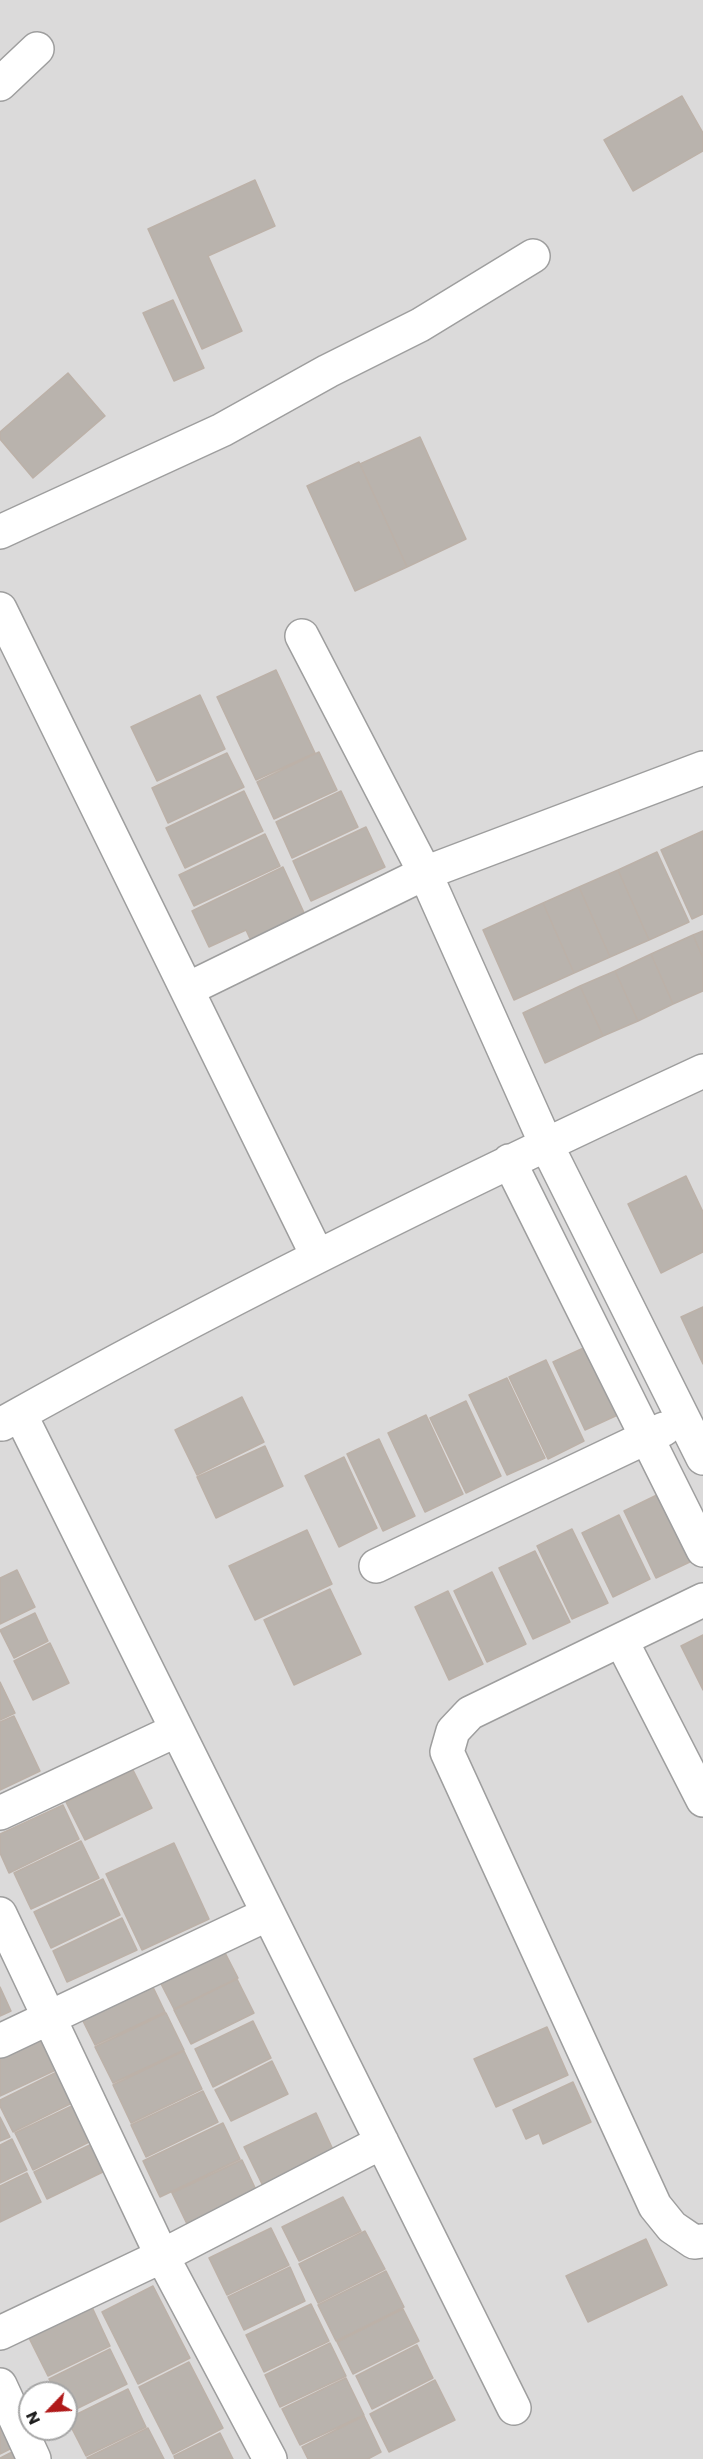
<!DOCTYPE html>
<html>
<head>
<meta charset="utf-8">
<style>
	body { margin:0 }
	#map { position:relative; width:703px; height:2459px; overflow:hidden; background:#edeae4; font-family:Poppins,sans-serif }
	canvas { display:block }
	.north { position:absolute; left:18px; top:2381px; width:60px; height:60px; box-sizing:border-box; background:#fff; border:2px solid #a5a5a5; border-radius:50%; rotate:245deg; font-size:16px; font-weight:700; line-height:24px; text-align:center; color:#1d1d1d }
	.north::after { content:''; display:block; margin:auto; width:21px; height:27px; background:#b01919; clip-path:polygon(50% 0,100% 100%,50% 72%,0 100%) }
</style>
</head>
<body>
<div id="map">
<canvas width="703" height="2459"></canvas>
<div class="north">N</div>
</div>
<script>
const c = document.querySelector('canvas').getContext('2d');
c.lineJoin = 'round';
function paint(path, color) { c.fillStyle = color; c.fill(path, 'evenodd'); }
function stroke(path, color, width, dash) { c.strokeStyle = color; c.lineWidth = width; c.lineCap = dash ? 'butt' : 'round'; c.setLineDash(dash || []); c.stroke(path); }
paint(new Path2D(`
	M0 0H703V2459H0ZM30 2393H66V2429H30Z`), '#dbdada');
const building = new Path2D(`
	M682 96 703 133V151L633 191 604 140Z
	M255 180 275 226 208 256 242 331 202 349 148 229Z
	M173 300 204 368 174 381 143 313Z
	M68 373 105 416 33 478 0 439V432Z
	M420 437 466 539 407 567 360 464Z
	M359 462 407 567 355 591 307 486Z
	M276 670 315 753 256 780 217 697Z
	M200 695 225 749 157 781 131 727Z
	M319 752 337 790 274 819 257 782Z
	M227 753 244 787 168 823 152 788Z
	M244 791 263 831 185 868 166 828Z
	M341 791 358 827 292 858 276 822Z
	M366 827 385 867 311 901 293 861Z
	M703 831V914L692 919 661 850Z
	M265 834 280 866 194 906 179 875Z
	M657 852 689 922 649 940 618 870Z
	M283 867 306 917 252 943 246 930 209 947 192 911Z
	M618 870 649 940 610 957 579 887Z
	M579 887 610 957 574 973 543 903Z
	M543 903 574 973 514 1000 483 930Z
	M703 931V958L693 935Z
	M693 935 703 958V991L673 1004 651 954Z
	M651 954 673 1004 638 1021 615 971Z
	M615 971 638 1021 603 1036 580 986Z
	M580 986 603 1036 545 1063 523 1013Z
	M686 1176 703 1212V1252L661 1273 628 1204Z
	M703 1307V1364L681 1317Z
	M590 1345 622 1413 585 1430 553 1362Z
	M546 1360 584 1441 548 1459 509 1377Z
	M507 1378 545 1458 507 1475 469 1395Z
	M242 1397 264 1442 197 1475 175 1430Z
	M466 1401 501 1476 466 1493 430 1418Z
	M426 1415 463 1494 425 1512 388 1433Z
	M379 1439 415 1516 383 1531 347 1454Z
	M265 1446 283 1486 216 1518 197 1477Z
	M344 1457 377 1528 339 1547 305 1476Z
	M661 1493 694 1560 656 1578 624 1511Z
	M619 1515 650 1579 613 1597 582 1533Z
	M572 1529 608 1603 572 1619 537 1546Z
	M307 1530 332 1584 255 1620 229 1566Z
	M535 1551 570 1622 533 1639 499 1568Z
	M17 1570 35 1607 0 1624V1578Z
	M492 1572 526 1644 487 1662 454 1591Z
	M330 1589 361 1654 294 1685 264 1620Z
	M448 1591 483 1664 449 1680 415 1607Z
	M35 1613 48 1641 14 1658 0 1630Z
	M703 1635V1690L681 1646Z
	M50 1643 69 1683 33 1700 14 1661Z
	M0 1682 15 1713 0 1720Z
	M14 1716 40 1771 0 1790V1722Z
	M133 1770 152 1808 85 1840 66 1802Z
	M63 1805 79 1839 9 1873 0 1853V1834Z
	M81 1841 99 1878 31 1909 14 1873Z
	M174 1843 209 1919 142 1950 106 1874Z
	M103 1879 120 1915 51 1948 34 1912Z
	M122 1918 137 1950 67 1982 53 1951Z
	M220 1943 238 1978 174 2009 156 1974Z
	M237 1979 254 2013 191 2044 174 2010Z
	M150 1981 165 2012 95 2045 80 2015Z
	M0 1987 11 2011 0 2016Z
	M166 2013 184 2050 113 2083 95 2047Z
	M253 2021 271 2058 213 2087 195 2049Z
	M547 2027 568 2075 496 2107 474 2059Z
	M41 2029 60 2068 0 2096V2049Z
	M184 2051 202 2089 131 2123 113 2085Z
	M272 2061 288 2094 231 2121 215 2090Z
	M63 2069 78 2100 13 2132 0 2106V2100Z
	M573 2082 591 2122 543 2144 539 2133 526 2139 513 2110Z
	M203 2091 218 2122 146 2157 131 2125Z
	M76 2104 93 2140 33 2170 15 2133Z
	M316 2113 335 2154 264 2188 244 2147Z
	M0 2117 10 2137 0 2141Z
	M223 2123 240 2159 160 2197 143 2161Z
	M12 2139 27 2170 0 2183V2145Z
	M96 2142 109 2169 47 2199 34 2172Z
	M242 2160 257 2192 188 2226 172 2193Z
	M27 2173 41 2202 0 2222V2186Z
	M343 2197 361 2231 299 2261 282 2227Z
	M271 2228 289 2265 227 2295 209 2258Z
	M365 2231 385 2269 318 2303 299 2264Z
	M646 2239 667 2285 588 2322 566 2276Z
	M290 2267 305 2301 244 2330 228 2297Z
	M386 2271 404 2307 336 2341 318 2305Z
	M153 2286 190 2358 138 2384 102 2312Z
	M311 2304 329 2341 264 2372 246 2335Z
	M91 2305 110 2346 48 2376 28 2336Z
	M403 2309 419 2341 353 2374 337 2342Z
	M330 2343 346 2376 280 2407 265 2375Z
	M417 2345 433 2378 372 2409 356 2376Z
	M110 2349 127 2384 66 2414V2393H56L49 2379Z
	M189 2362 223 2428 173 2454 139 2387Z
	M346 2378 364 2415 300 2445 282 2409Z
	M435 2380 455 2420 389 2452 370 2414Z
	M128 2389 146 2427 86 2456 67 2419Z
	M0 2402 20 2444 0 2454Z
	M364 2416 381 2452 368 2459H308L302 2447Z
	M148 2428 164 2459H88L87 2458Z
	M220 2433 233 2459H175L174 2456Z
	M20 2448 25 2459H0V2458Z`);
paint(building, '#b9b3ad');
stroke(building, '#bcb1a8', 1.5);
const street = new Path2D(`
	M0 84 37 49
	M0 532 222 430 328 371 420 325 533 256
	M0 609 317 1255
	M302 636 425 873 546 1144 703 1458
	M188 989 425 873 703 768
	M509 1161 703 1550
	M20 1414 514 2408
	M2 1424C230 1296 465 1181 703 1071
	M376 1566 664 1429
	M703 1600 470 1713 453 1731 447 1752 655 2206 672 2227 694 2242 703 2241
	M621 1640 703 1800
	M0 1813 177 1730
	M0 1914 162 2256 270 2459
	M0 2041 268 1914
	M0 2333 162 2256 382 2142
	M0 2385 34 2459`);
stroke(street, '#9e9e9e', 36);
stroke(street, '#fff', 33);
</script>
</body>
</html>
